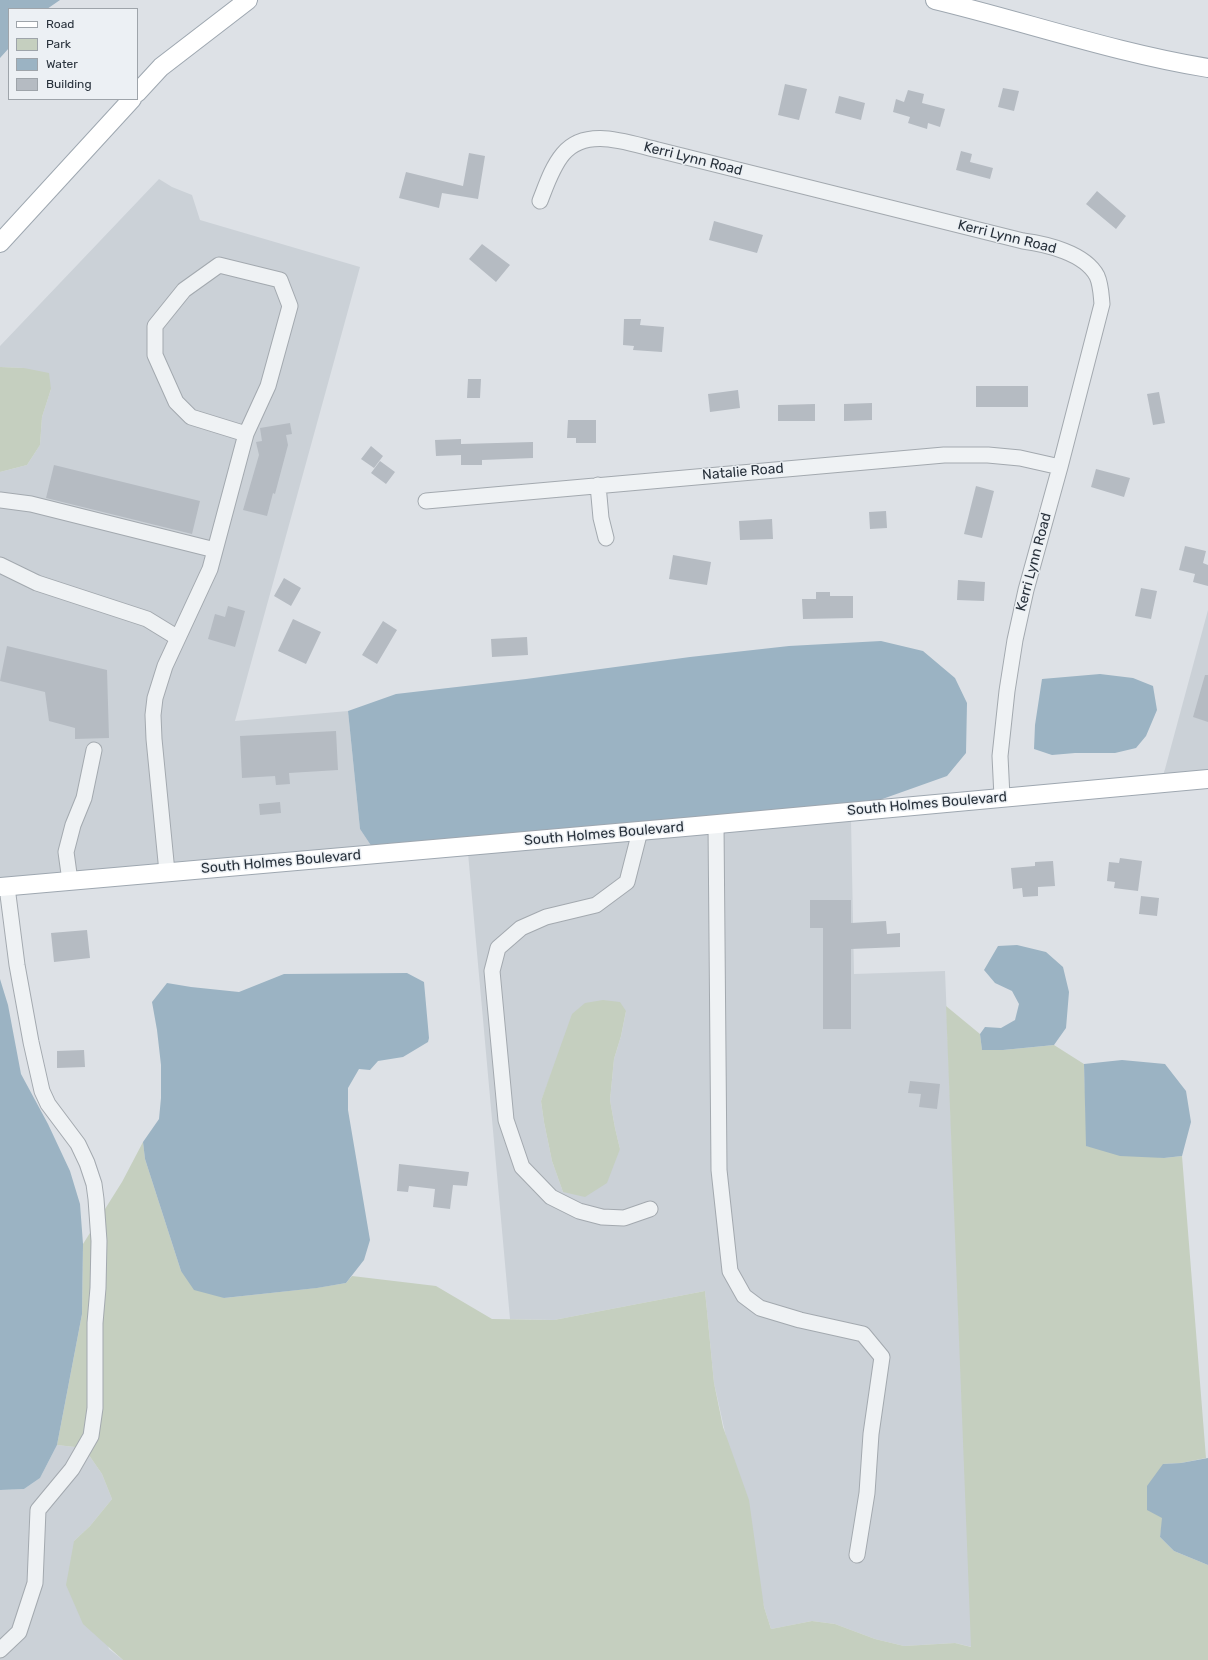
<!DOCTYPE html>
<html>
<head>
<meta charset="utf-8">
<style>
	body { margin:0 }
	#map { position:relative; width:1208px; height:1660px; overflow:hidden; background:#dde1e6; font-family:Rubik,sans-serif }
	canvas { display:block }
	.legend { position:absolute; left:8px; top:8px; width:130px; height:92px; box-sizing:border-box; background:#ecf0f4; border:1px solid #9ea4aa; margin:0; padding:5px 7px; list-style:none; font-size:12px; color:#28313b }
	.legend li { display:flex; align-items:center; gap:8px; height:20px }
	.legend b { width:20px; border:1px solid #9ea4aa }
</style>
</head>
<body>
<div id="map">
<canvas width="1208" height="1660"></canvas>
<ul class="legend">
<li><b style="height:5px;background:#fff"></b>Road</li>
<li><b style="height:11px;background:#c5cfbf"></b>Park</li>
<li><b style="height:11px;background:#9bb3c3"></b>Water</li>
<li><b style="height:11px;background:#b5bbc2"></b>Building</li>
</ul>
</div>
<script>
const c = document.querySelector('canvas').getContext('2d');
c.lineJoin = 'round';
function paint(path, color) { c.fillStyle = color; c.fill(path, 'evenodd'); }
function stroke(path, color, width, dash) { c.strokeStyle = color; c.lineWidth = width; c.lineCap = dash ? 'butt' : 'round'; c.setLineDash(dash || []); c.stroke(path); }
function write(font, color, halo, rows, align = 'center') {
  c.font = font + ' Rubik,sans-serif'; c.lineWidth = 3; c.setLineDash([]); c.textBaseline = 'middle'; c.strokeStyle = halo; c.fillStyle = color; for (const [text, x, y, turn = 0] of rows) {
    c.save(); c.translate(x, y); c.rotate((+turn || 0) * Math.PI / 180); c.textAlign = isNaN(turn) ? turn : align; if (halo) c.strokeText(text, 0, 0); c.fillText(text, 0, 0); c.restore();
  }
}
paint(new Path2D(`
	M159 179 172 187 192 195 200 220 360 267 235 721 348 711 360 829 372 847 0 880V472L27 465 40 445 42 417 51 389 24 368 0 367V346Z
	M1208 610V771L1163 775 1165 769Z
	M851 819 854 974 945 971 972 1647 955 1643 904 1646 875 1639 835 1624 812 1621 771 1629 764 1607 714 1383 705 1291 554 1320 510 1319 468 853ZM626 1011 621 1036 614 1059 610 1100 615 1128 620 1149 563 1192 552 1161 544 1122 541 1101 553 1070Z
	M57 1445 84 1448 102 1474 112 1499 90 1526 74 1541 109 1649 123 1660H0V1490L24 1489 40 1478Z`), '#cbd1d7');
paint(new Path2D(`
	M0 367 24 368 49 373 51 389 42 417 40 445 27 465 0 472Z
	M603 1000 620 1002 626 1011 621 1036 614 1059 610 1100 615 1128 620 1149 607 1183 585 1197 563 1192 552 1161 544 1122 541 1101 572 1014 585 1003Z
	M946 1006 980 1034 982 1050H1003L1054 1045 1084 1064 1087 1146 1164 1158 1182 1156 1206 1458 1181 1463 1163 1464V1518L1160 1537 1174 1551 1208 1565V1660H123L83 1624 66 1585 74 1541 90 1526 112 1499 102 1474 84 1448 57 1445 82 1314 83 1244 122 1182 143 1142 145 1159 181 1271 224 1298 316 1288 346 1283 352 1276 436 1286 492 1319 554 1320 705 1291 714 1383 723 1427 749 1500 764 1607 771 1629 812 1621 835 1624 875 1639 904 1646 955 1643 971 1647Z`), '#c5cfbf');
paint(new Path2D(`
	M0 0H60L47 9H9V48L0 58Z
	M881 641 923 651 955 678 967 703 966 753 947 776 874 802 372 847 360 829 348 711 396 694 526 679 690 657 789 646Z
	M1100 674 1133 678 1153 686 1157 710 1146 736 1136 748 1115 753H1075L1052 755 1034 749 1035 725 1042 679Z
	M1017 945 1046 952 1063 967 1069 992 1066 1028 1054 1045 1003 1050H982L980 1034 985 1027 1001 1028 1015 1020 1019 1004 1012 991 995 983 984 970 998 946Z
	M407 973 424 982 429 1038 428 1042 403 1057 378 1061 370 1070 359 1069 348 1088V1110L370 1240 364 1260 346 1283 317 1288 224 1298 194 1290 181 1271 145 1159 143 1142 159 1119 161 1098V1065L157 1030 152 1002 167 983 191 987 239 992 284 974Z
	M0 979 8 1005 21 1074 48 1124 70 1171 80 1204 83 1244 82 1314 57 1445 40 1478 24 1489 0 1490Z
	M1122 1060 1165 1064 1186 1091 1191 1122 1182 1156 1164 1158 1120 1156 1086 1146 1084 1064Z
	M1208 1458V1565L1174 1551 1160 1537 1162 1518 1147 1510V1486L1163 1464 1181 1463Z`), '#9bb3c3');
paint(new Path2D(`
	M785 84 807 89 799 120 778 115Z
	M1003 88 1019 91 1014 111 998 107Z
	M908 90 924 94 922 103 945 109 940 127 928 123 927 129 908 123 910 117 893 112 896 99 904 102Z
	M839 96 865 103 861 120 835 113Z
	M961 151 972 154 970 162 993 168 990 179 956 170Z
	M469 153 485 156 478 199 442 193 439 208 399 198 406 172 463 186Z
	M1097 191 1126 216 1116 229 1086 204Z
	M714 221 763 235 757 253 709 240Z
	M482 244 510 265 496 282 469 259Z
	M624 319H641L640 325 664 327 662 352 633 350 634 346 623 345Z
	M468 379H481L480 398H467Z
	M976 386H1028V407H976Z
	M738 390 740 408 710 412 708 394Z
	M1159 392 1165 423 1153 425 1147 394Z
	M872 403V420L844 421V404Z
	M815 404V421H778V405Z
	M568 420H596V443H576V438H567Z
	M290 423 292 434 286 435 288 445 275 494 273 493 267 516 243 510 259 455 256 442 262 441 260 428Z
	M461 439V444L533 442V458L482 460V465H461V455L436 456 435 440Z
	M371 446 383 456 374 468 361 459Z
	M380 461 395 472 386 484 371 473Z
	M54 465 200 501 192 534 46 498Z
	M1096 469 1130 478 1124 497 1091 487Z
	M976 486 994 491 982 538 964 534Z
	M886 511 887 528 870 529 869 512Z
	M772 519 773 539 740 540 739 521Z
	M1185 546 1206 551 1203 563 1208 565V586L1193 582 1195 574 1179 570Z
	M673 555 711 562 707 585 669 579Z
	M284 578 301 588 291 606 274 596Z
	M958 580 985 582 984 601 957 600Z
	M1141 588 1157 591 1151 619 1135 616Z
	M816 592H830V596H853V618L803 619 802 599H816Z
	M228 606 245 611 235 647 208 639 215 614 225 617Z
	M293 619 321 632 306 664 278 651Z
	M383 621 397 630 377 664 362 655Z
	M527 637 528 655 492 657 491 639Z
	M7 646 107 670 109 738 75 739V728L49 721 45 692 0 681Z
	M1205 675H1208V722L1193 717Z
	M336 731 338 770 289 773 290 784 276 785 275 776 242 778 240 736Z
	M280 802 281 813 260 815 259 804Z
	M1120 858 1142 861 1138 891 1114 888 1115 882 1107 881 1109 862 1119 863Z
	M1053 861 1055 886 1038 887V896L1023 897 1022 888 1013 889 1011 868 1035 866V862Z
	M1141 896 1159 898 1157 916 1139 914Z
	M810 900H851V923L886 921 887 934 900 933V947L851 949V1029H823V928H810Z
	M87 930 90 958 54 962 51 933Z
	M84 1050 85 1067 57 1068V1051Z
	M910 1081 940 1084 937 1109 919 1107 921 1094 908 1093Z
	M399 1164 469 1172 467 1186 453 1185 450 1209 433 1207 435 1189 409 1186 408 1192 397 1191Z`), '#b5bbc2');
const minor = new Path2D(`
	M540 201C546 186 552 167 563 154 586 126 628 143 658 150L1023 241C1046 244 1085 253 1097 276 1101 285 1101 294 1102 304L1060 467 1026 590 1015 640 1007 691 1000 756 1002 797
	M598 485 601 518 606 538
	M0 500 31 504 215 550
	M426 501 944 455H988L1020 458 1060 467
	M0 565 37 583 147 619 178 638
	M716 824 719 1170 730 1271 744 1296 760 1308 800 1320 863 1334 882 1357 871 1434 867 1493 857 1555
	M640 831 627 882 596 905 546 917 521 928 498 948 492 971 506 1120 522 1167 551 1197 579 1211 602 1217 624 1218 650 1209
	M167 872 154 739 153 715 155 698 165 666 210 569 246 434 268 386 290 306 280 280 219 265 184 290 155 326V355L176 402 191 417 246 434
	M70 881 66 852 73 825 84 798 94 750
	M0 1650 19 1632 35 1583 38 1510 72 1469 91 1436 95 1408V1323L98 1288 99 1241 96 1199 94 1184 87 1163 78 1144 48 1104 42 1091 31 1042 17 965 7 887`);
const major = new Path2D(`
	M935 0C1026 22 1116 53 1208 68
	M137 93 161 67 248 0
	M0 243 132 99
	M0 887 696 826 1208 779`);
stroke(minor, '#a3a9af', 17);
stroke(major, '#9ea7b0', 20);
stroke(minor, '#eff2f4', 15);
stroke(major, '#fff', 18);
write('14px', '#28313b', '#ecf0f4', [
	["Kerri Lynn Road",693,159,14],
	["Kerri Lynn Road",1007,237,14],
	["Natalie Road",743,472,-5],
	["Kerri Lynn Road",1034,562,-75],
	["South Holmes Boulevard",927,804,-5],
	["South Holmes Boulevard",604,834,-5],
	["South Holmes Boulevard",281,862,-5]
]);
</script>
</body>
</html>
